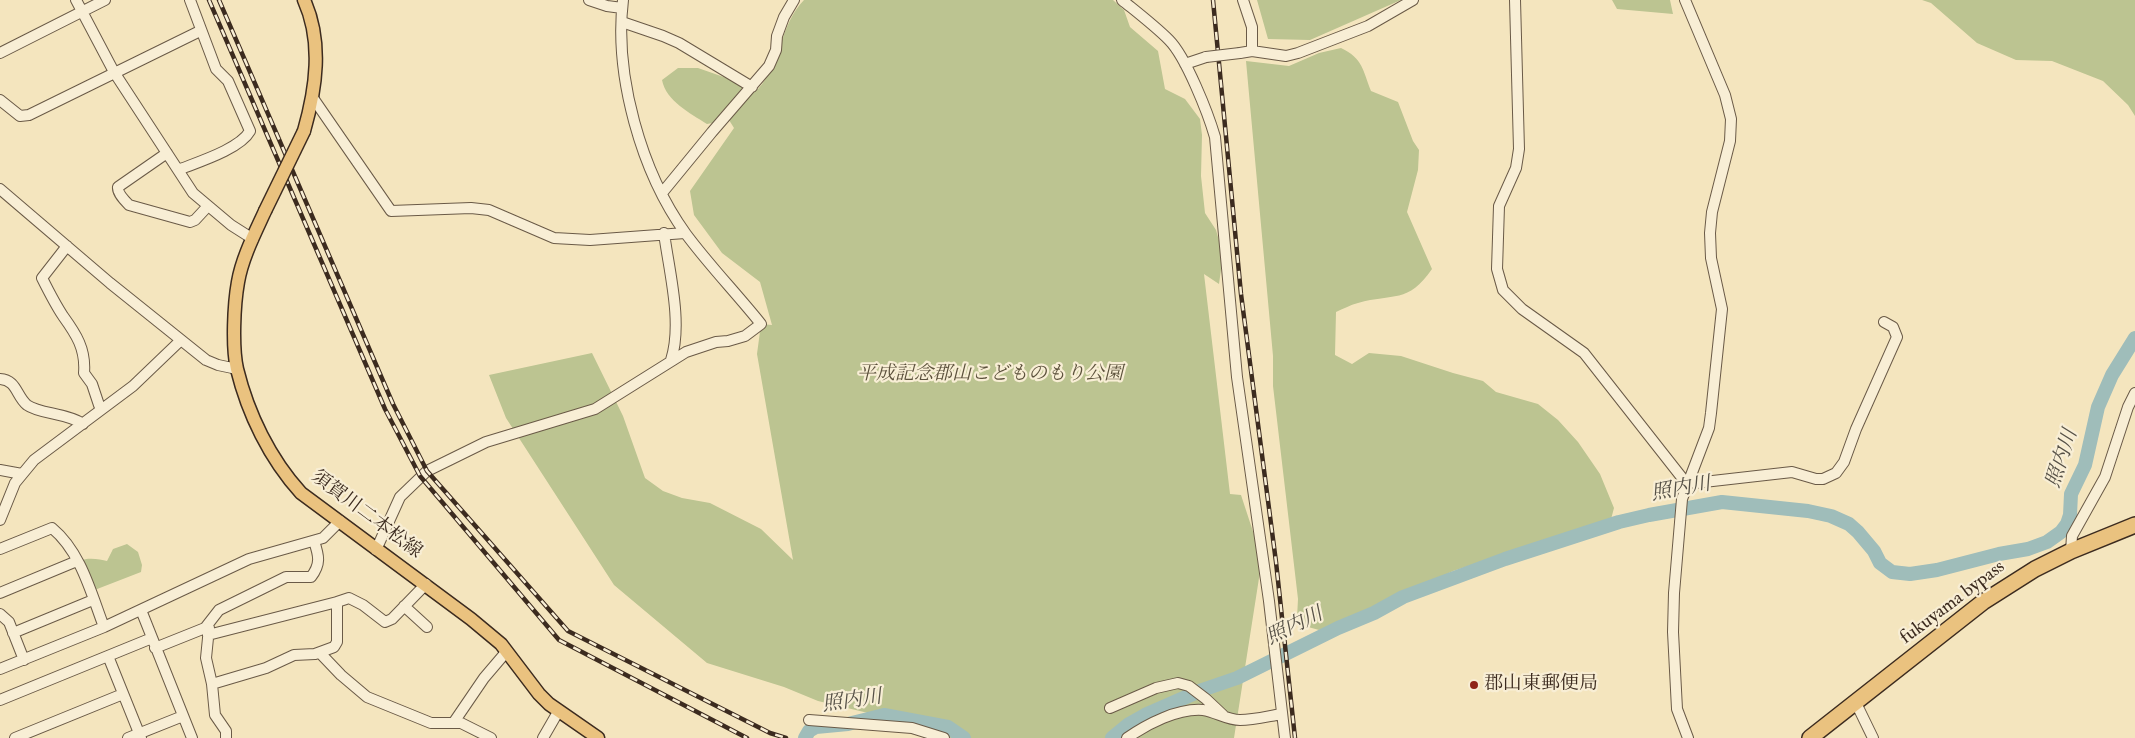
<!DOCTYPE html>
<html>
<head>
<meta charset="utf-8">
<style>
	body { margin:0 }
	canvas { display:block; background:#f4e5be }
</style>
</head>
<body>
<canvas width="2135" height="738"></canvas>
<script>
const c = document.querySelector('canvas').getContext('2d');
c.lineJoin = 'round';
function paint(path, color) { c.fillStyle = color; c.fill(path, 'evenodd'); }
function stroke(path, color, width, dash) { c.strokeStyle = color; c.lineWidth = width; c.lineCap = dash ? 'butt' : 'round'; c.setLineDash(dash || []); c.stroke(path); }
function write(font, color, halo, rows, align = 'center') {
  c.font = font + ' "IM FELL Double Pica","Noto Serif JP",serif'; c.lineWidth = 4.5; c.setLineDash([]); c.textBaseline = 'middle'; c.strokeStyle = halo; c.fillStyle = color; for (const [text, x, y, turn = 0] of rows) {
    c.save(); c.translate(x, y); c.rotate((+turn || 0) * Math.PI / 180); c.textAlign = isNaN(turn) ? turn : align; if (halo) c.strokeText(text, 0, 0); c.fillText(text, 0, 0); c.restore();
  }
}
paint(new Path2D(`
	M804 0H1113L1124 10 1130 27 1158 51 1165 89 1185 99 1200 119 1202 135 1201 176 1205 213 1216 230 1223 255 1219 284 1204 274 1230 494 1241 495 1262 559 1234 738H934L909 721 864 712 818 701 784 687 707 663 614 585 506 418 489 375 592 353 623 416 645 478 663 491 682 498 710 503 761 529 793 560 757 354 761 324 772 325 760 282 722 253 694 215 690 191 734 128 729 120 707 124C690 113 666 101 662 80L678 68H698L758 89C781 64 780 24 804 0Z
	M1257 0H1401L1310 40 1268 39Z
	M1612 0H1670L1673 14 1617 9Z
	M1922 0H2135V116L2128 105 2103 81 2052 61 2016 60 1977 43 1931 3Z
	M1341 48C1363 58 1363 71 1371 91L1398 102 1413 141 1419 150 1418 170 1407 212 1432 269C1408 304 1393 293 1358 303 1350 305 1343 309 1336 312L1335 355 1352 364 1369 353 1401 356 1453 373 1483 381 1496 392 1538 404 1558 420 1578 442 1600 474 1614 508 1610 523 1553 538 1453 571 1413 590 1356 621 1319 630 1301 625 1297 618 1298 599 1273 386V356L1246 61 1289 66 1319 53Z
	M127 544 138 552 142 565 141 572 92 591 80 561C87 557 100 559 107 561L113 549Z`), '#bcc491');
stroke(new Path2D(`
	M805 738 809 731 816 727 848 724 884 715 948 727 964 738
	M1112 738 1129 724 1145 715 1202 690 1237 678 1338 628 1374 613 1403 597 1505 559 1619 522 1649 515 1722 502 1808 511 1831 516 1849 524 1858 532 1874 551 1880 563 1892 572 1910 574 1937 570 1999 554 2028 549 2047 542 2061 532 2067 524 2070 515 2071 494 2085 465 2098 407 2112 375 2135 338`), '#9fbdba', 14);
const minor = new Path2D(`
	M76 0 114 72 193 193 231 225 253 239
	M589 0 607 6 622 8
	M1122 0C1138 13 1155 26 1169 40 1186 57 1208 113 1215 137L1237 377 1269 601 1285 738
	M1243 0 1252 27V51
	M1515 0 1519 149 1516 168 1499 206 1497 269 1503 290 1522 309 1584 353 1683 479 1695 483 1792 472 1816 479H1823L1836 473 1844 462 1856 429 1897 337 1893 327 1884 322
	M1685 0 1725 95 1731 119 1730 141 1712 212 1710 233 1711 258 1722 309 1711 413 1709 428 1682 499 1674 593 1673 632 1677 709 1688 738
	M622 22 663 36 679 43 752 87
	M0 53 105 0
	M1240 53 1252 51 1286 56 1298 53 1368 26 1413 0
	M1185 64 1206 57
	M313 98 391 211 471 208 489 210 554 238 590 240 685 233
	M0 100 20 116 29 115 200 31
	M167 153 118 187C117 193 125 201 129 205L190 222 195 220 208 206
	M178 170C198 162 240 149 250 131L228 81 216 69 190 0
	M0 189 110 283 206 360 218 365 237 369
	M662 193 712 132 769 66 776 50 777 36 784 17 794 0
	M664 233C669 271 683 323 671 360
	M67 246 42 278C48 290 55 304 63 316 76 334 86 349 84 373L92 384 99 405 102 409
	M0 379C17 380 16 396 27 405 39 414 67 413 83 424
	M0 470 22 474
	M0 520 15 483 34 460 133 386 181 340
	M0 549 52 528C81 552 91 593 104 627
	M376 550 400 497 427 471 486 442 595 409 686 352 716 342 728 341 745 336 761 324C737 294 709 265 686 234 641 172 614 75 623 0
	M2071 551 2072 536 2105 477 2128 407 2135 393
	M0 593 77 561
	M404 606 427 627
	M141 610 192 738
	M0 614 9 622 24 660
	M209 628 206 658 212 684 215 715 226 731V738
	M13 633 93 600
	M208 635 337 602
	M155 648 205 628 219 610 286 577H311C321 564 319 556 314 541
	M320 653 341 675 367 697 431 723H461L491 738
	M108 656 141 738
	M0 669 104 627 249 559 323 538 340 521
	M212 684 266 668 294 655 315 654 334 647 337 642V602L349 598 363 605 385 622 392 619 426 584
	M0 700 152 638
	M1856 703 1873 738
	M1110 708 1156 688 1178 683 1189 686 1206 699 1223 715
	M809 720 912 728 944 738
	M454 722 484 678 507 651
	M15 738 123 694
	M128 738 183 716
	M543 738 558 712
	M1127 738C1147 724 1178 708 1203 710 1216 712 1227 720 1240 720 1254 720 1269 716 1282 714`);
const major = new Path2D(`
	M304 131C316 89 323 42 304 0
	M265 211C255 233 242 258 238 282 234 304 232 347 237 369 248 414 270 459 301 493L471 619 501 644 539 694 549 704 598 738`);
const highway = new Path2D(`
	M1810 738 1983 602 2035 569 2071 551 2135 525`);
stroke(minor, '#6a5a47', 12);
stroke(major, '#3c2b1f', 15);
stroke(highway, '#3c2b1f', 18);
stroke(minor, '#f8eed5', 10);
stroke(major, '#eac27f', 12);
stroke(highway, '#eac27f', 15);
const rail = new Path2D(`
	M209 0 385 409 420 476 559 640 747 738
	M219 0 393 404 427 471 568 631 770 733 786 738
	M1213 0 1241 294 1276 562 1295 738`);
stroke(rail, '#3c2b1f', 4.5);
stroke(rail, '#f8eed5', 2.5, [8]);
const minorBridge = new Path2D(`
	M1206 57 1240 53`);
const majorBridge = new Path2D(`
	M265 211 304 131`);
stroke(minorBridge, '#6a5a47', 12, []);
stroke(majorBridge, '#3c2b1f', 15, []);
stroke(minorBridge, '#f8eed5', 10);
stroke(majorBridge, '#eac27f', 12);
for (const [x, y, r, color] of [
	[1474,685,5,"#8f2418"]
]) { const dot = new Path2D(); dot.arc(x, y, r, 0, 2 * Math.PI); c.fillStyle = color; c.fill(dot); stroke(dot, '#f8eed5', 2); }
write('italic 19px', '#5c513c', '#f8eed5', [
	["平成記念郡山こどものもり公園",990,375]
]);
write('19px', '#3c2b1f', '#f8eed5', [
	["須賀川二本松線",366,515,37],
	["fukuyama bypass",1953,603,-37]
]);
write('19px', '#3c2b1f', '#f8eed5', [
	["郡山東郵便局",1484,685]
], 'left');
write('italic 20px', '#555046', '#f8eed5', [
	["照内川",2063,459,-72],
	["照内川",1681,490,-10],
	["照内川",1295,627,-26],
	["照内川",852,702,-8]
]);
</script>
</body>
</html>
